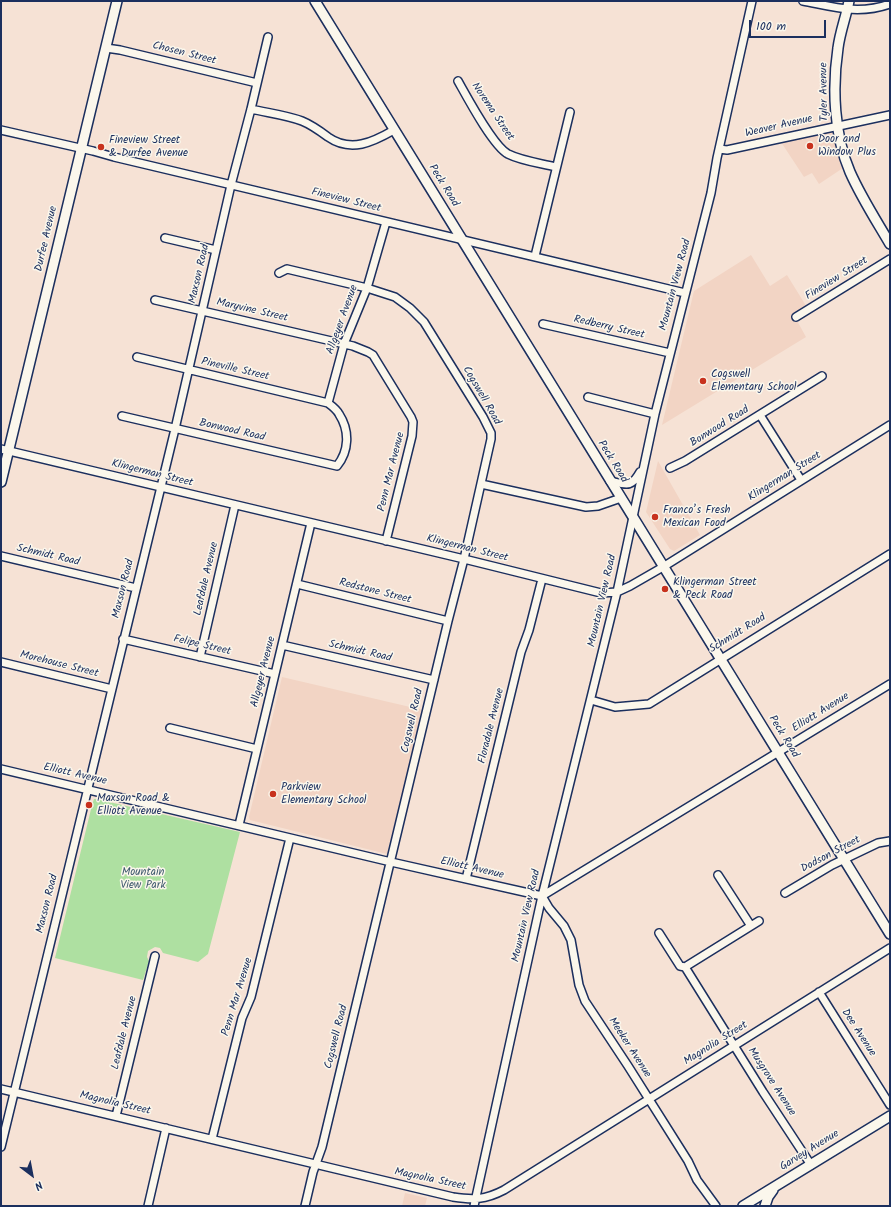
<!DOCTYPE html>
<html>
<head>
<meta charset="utf-8">
<style>
	body { margin:0 }
	#map { position:relative; width:891px; height:1207px; overflow:hidden; background:#f6e2d5; font-family:Kalam,sans-serif }
	canvas { display:block }
	.frame { position:absolute; inset:0; border:2px solid #1b2f5e; pointer-events:none }
	.north { position:absolute; left:12px; top:1155px; width:40px; height:40px; -webkit-text-stroke:3px #fbf7ec; paint-order:stroke; rotate:148deg; font-size:11px; font-weight:700; line-height:16px; text-align:center; color:#1b2f5e }
	.north::after { content:''; display:block; margin:auto; width:14px; height:18px; background:#1b2f5e; clip-path:polygon(50% 0,100% 100%,50% 72%,0 100%) }
	.scale { position:absolute; left:749px; top:20px; width:77px; height:18px; box-sizing:border-box; border:2px solid #1b2f5e; border-top:0; padding-left:5px; font-size:12px; line-height:14px; white-space:nowrap; color:#1b2f5e; -webkit-text-stroke:3px #fbf7ec; paint-order:stroke }
</style>
</head>
<body>
<div id="map">
<canvas width="891" height="1207"></canvas>
<div class="frame"></div>
<div class="north">N</div>
<div class="scale">100 m</div>
</div>
<script>
const c = document.querySelector('canvas').getContext('2d');
c.lineJoin = 'round';
function paint(path, color) { c.fillStyle = color; c.fill(path, 'evenodd'); }
function stroke(path, color, width, dash) { c.strokeStyle = color; c.lineWidth = width; c.lineCap = dash ? 'butt' : 'round'; c.setLineDash(dash || []); c.stroke(path); }
function write(font, color, halo, rows, align = 'center') {
  c.font = font + ' Kalam,sans-serif'; c.lineWidth = 3; c.setLineDash([]); c.textBaseline = 'middle'; c.strokeStyle = halo; c.fillStyle = color; for (const [text, x, y, turn = 0] of rows) {
    c.save(); c.translate(x, y); c.rotate((+turn || 0) * Math.PI / 180); c.textAlign = isNaN(turn) ? turn : align; if (halo) c.strokeText(text, 0, 0); c.fillText(text, 0, 0); c.restore();
  }
}
paint(new Path2D(`
	M836 127 846 166 819 184 812 173 804 177 779 139Z
	M751 255 770 286 787 275 808 309 795 317 806 337 662 425 694 291Z
	M658 461 700 535 674 551 670 549 646 512Z
	M282 677 423 710 387 854 250 820 249 817Z
	M405 1193 427 1198 425 1206H402Z`), '#f2d4c4');
paint(new Path2D(`
	M94 799H96L240 832 208 954 198 962 163 953 160 948 155 947 148 951 147 957 149 961 143 980 55 958 92 805Z`), '#aee0a1');
const minor = new Path2D(`
	M803 1C834 7 858 15 890 4
	M106 48 120 50 257 83
	M458 81C467 97 493 146 508 154 522 161 540 163 556 167
	M251 109C268 113 286 115 302 121 312 125 320 131 328 137 351 153 373 142 394 130
	M1 130 93 151 114 157C305 202 495 247 685 293
	M719 149 727 150 890 115
	M165 238 216 250
	M535 256 570 112
	M279 273 287 269 367 288 395 297 410 308 424 322 483 417 491 433V439L464 559 448 621 322 1147 313 1172 305 1206
	M155 300 353 346 368 352 373 355 376 360 411 417 413 422 412 436 386 541
	M796 317 890 259
	M543 324 670 353
	M137 357 328 403
	M588 397 655 414
	M760 415 801 480
	M122 416 337 466C349 451 350 431 339 414 337 410 332 406 328 403L344 344 367 288 386 222
	M1 449 464 559 601 593 617 592 630 586 663 567 890 425
	M670 468 685 461 822 376
	M610 481C627 485 631 488 640 472
	M481 484 586 507 598 506 621 498
	M1 556 136 588
	M297 584 448 621
	M123 639 275 674
	M282 645 434 680
	M200 657 235 505
	M1 662 112 689
	M591 700 615 707 649 704 890 554
	M170 728 257 749
	M1 769 391 862 542 896 890 684
	M239 825 311 523
	M718 875 751 926
	M466 879 521 652 529 630 542 579
	M785 893 832 865 878 843 890 841
	M542 896 549 908 564 926 571 940 579 985 585 1001 628 1066 688 1161 697 1180 716 1206
	M659 933 680 966 685 967 763 1092 811 1165
	M685 967 759 921
	M819 992 890 1105
	M1 1089 453 1197C473 1200 485 1200 504 1190L890 948
	M116 1116 155 956
	M212 1139 242 1018 251 997 290 838
	M1 1147 175 429 231 185 251 109 268 37
	M148 1206 166 1128
	M474 1206 542 896 617 592 655 414 711 193 717 158 752 1`);
const major = new Path2D(`
	M315 1 890 934
	M849 1C846 17 840 32 838 48 832 88 834 135 850 172 861 197 876 220 890 244
	M1 482 117 1
	M743 1206 890 1116
	M765 1206 768 1197 773 1190`);
stroke(minor, '#1b2f5e', 10);
stroke(major, '#1b2f5e', 12);
stroke(minor, '#fbf7ec', 7);
stroke(major, '#fbf7ec', 9);
for (const [x, y, r, color] of [
	[810,146,4,"#c8321e"],
	[101,147,4,"#c8321e"],
	[703,381,4,"#c8321e"],
	[655,517,4,"#c8321e"],
	[665,589,4,"#c8321e"],
	[273,794,4,"#c8321e"],
	[89,805,4,"#c8321e"]
]) { const dot = new Path2D(); dot.arc(x, y, r, 0, 2 * Math.PI); c.fillStyle = color; c.fill(dot); stroke(dot, '#fbf7ec', 1.5); }
write('11px', '#1b2f5e', '#fbf7ec', [
	["Chosen Street",184,54,14],
	["Tyler Avenue",825,92,-91],
	["Norema Street",492,112,56],
	["Weaver Avenue",779,127,-13],
	["Peck Road",443,186,58],
	["Fineview Street",346,201,14],
	["Durfee Avenue",47,239,-77],
	["Maxson Road",200,274,-77],
	["Fineview Street",837,279,-32],
	["Mountain View Road",676,285,-75],
	["Maryvine Street",252,311,13],
	["Allgeyer Avenue",343,320,-70],
	["Redberry Street",609,328,13],
	["Pineville Street",235,370,13],
	["Cogswell Road",481,396,60],
	["Bonwood Road",720,427,-32],
	["Bonwood Road",232,431,13],
	["Peck Road",612,462,58],
	["Penn Mar Avenue",392,472,-76],
	["Klingerman Street",152,474,14],
	["Klingerman Street",785,477,-32],
	["Klingerman Street",467,549,14],
	["Schmidt Road",48,556,13],
	["Leafdale Avenue",207,579,-77],
	["Maxson Road",124,589,-76],
	["Redstone Street",375,592,14],
	["Mountain View Road",603,601,-77],
	["Schmidt Road",738,634,-32],
	["Felipe Street",202,646,13],
	["Schmidt Road",360,652,13],
	["Morehouse Street",59,665,14],
	["Allgeyer Avenue",264,672,-76],
	["Elliott Avenue",821,713,-32],
	["Cogswell Road",413,721,-77],
	["Floradale Avenue",492,726,-76],
	["Peck Road",783,737,58],
	["Elliott Avenue",75,775,13],
	["Dodson Street",831,855,-28],
	["Elliott Avenue",472,869,13],
	["Maxson Road",48,904,-76],
	["Mountain View Road",527,916,-77],
	["Penn Mar Avenue",238,997,-73],
	["Leafdale Avenue",125,1033,-76],
	["Dee Avenue",858,1033,57],
	["Cogswell Road",337,1037,-76],
	["Magnolia Street",716,1044,-32],
	["Meeker Avenue",629,1048,57],
	["Musgrove Avenue",771,1082,57],
	["Magnolia Street",115,1104,13],
	["Garvey Avenue",810,1151,-32],
	["Magnolia Street",430,1180,12]
]);
write('11px', '#1b2f5e', '#fbf7ec', [
	["Door and",818,140],
	["Window Plus",818,153],
	["Fineview Street",109,141],
	["& Durfee Avenue",109,154],
	["Cogswell",711,375],
	["Elementary School",711,388],
	["Franco’s Fresh",663,511],
	["Mexican Food",663,524],
	["Klingerman Street",673,583],
	["& Peck Road",673,596],
	["Parkview",281,788],
	["Elementary School",281,801],
	["Maxson Road &",97,799],
	["Elliott Avenue",97,812]
], 'left');
write('11px', '#405b6f', '#fbf7ec', [
	["Mountain",143,873],
	["View Park",143,886]
]);
</script>
</body>
</html>
